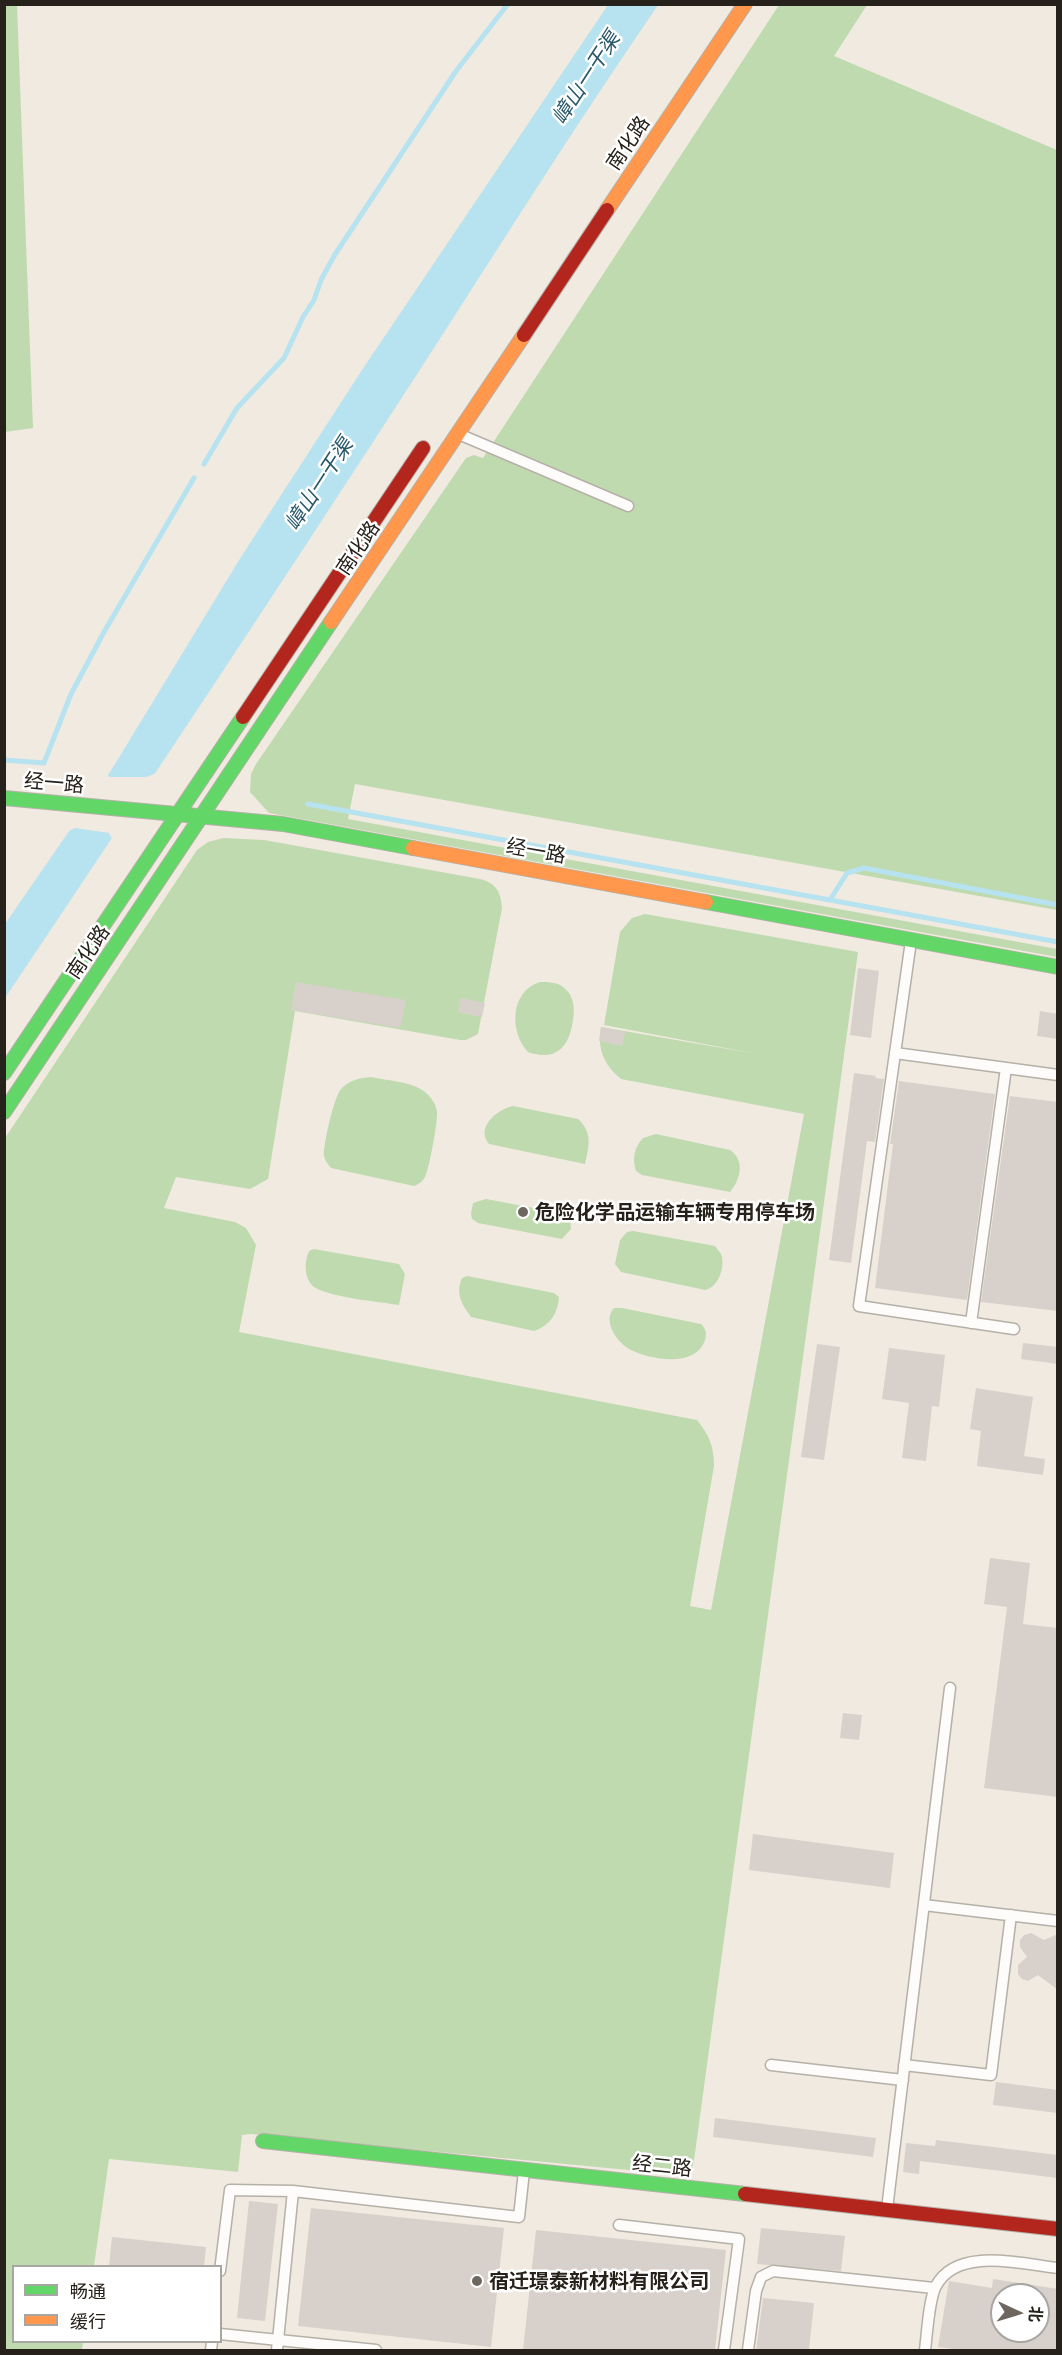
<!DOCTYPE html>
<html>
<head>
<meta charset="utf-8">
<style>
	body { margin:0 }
	#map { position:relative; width:1062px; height:2355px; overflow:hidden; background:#f0eae0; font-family:Barlow,"Noto Sans SC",sans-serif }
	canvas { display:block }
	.frame { position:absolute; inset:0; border:6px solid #26211a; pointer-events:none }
	.legend { position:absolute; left:12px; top:2265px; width:210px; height:78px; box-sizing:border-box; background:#fff; border:2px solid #a8a6a3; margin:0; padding:8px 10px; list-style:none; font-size:18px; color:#26211a }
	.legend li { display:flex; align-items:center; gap:12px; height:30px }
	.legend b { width:30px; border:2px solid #a8a6a3 }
	.north { position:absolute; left:990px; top:2283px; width:60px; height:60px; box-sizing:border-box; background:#fff; border:2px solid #a8a6a3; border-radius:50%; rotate:94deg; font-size:16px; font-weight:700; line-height:24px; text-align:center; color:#26211a }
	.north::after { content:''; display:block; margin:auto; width:21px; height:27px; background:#6d675f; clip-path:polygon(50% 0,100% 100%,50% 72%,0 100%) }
</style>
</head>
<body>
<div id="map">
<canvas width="1062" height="2355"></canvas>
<div class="frame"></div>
<ul class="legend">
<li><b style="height:8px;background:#63d668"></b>畅通</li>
<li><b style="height:8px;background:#ff974d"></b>缓行</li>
</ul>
<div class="north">北</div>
</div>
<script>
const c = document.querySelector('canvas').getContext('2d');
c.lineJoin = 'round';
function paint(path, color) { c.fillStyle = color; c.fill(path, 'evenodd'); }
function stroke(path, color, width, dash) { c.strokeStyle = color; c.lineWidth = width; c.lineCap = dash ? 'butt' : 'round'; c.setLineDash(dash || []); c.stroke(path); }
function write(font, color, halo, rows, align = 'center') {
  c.font = font + ' Barlow,"Noto Sans SC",sans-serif'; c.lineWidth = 5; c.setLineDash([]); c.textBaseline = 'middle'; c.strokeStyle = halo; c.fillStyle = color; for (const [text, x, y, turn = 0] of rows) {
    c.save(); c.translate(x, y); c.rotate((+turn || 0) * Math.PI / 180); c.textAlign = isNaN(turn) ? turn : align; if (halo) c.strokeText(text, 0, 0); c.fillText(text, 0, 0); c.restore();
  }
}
paint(new Path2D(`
	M4 5H17L33 428 5 432Z
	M779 5H867L834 56 1057 150V910L355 784 348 819 1057 949V957L269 813 250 792 251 774 256 764 466 458 474 455 483 458Z
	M223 838 264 840 480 879C496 883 501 892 502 908L478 1034 466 1040H460L295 1011 268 1179 250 1189 176 1177 164 1208 235 1222 246 1228 256 1245 239 1332 697 1420C709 1435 714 1446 714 1466L690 1606 711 1610 804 1114 621 1079C604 1065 597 1049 601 1027L757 1054 604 1025 620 932 632 918 645 914 858 952 695 2153 691 2176 251 2134 242 2135 238 2172 109 2159 94 2266H14V2342H83L82 2350H5V1138L197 850 208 842Z
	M540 982C547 982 557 982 563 987 576 997 575 1012 572 1026 567 1050 553 1061 528 1052 509 1032 510 991 540 982Z
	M371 1077C388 1081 411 1081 425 1092 431 1097 436 1104 437 1112 438 1122 429 1169 425 1177 422 1182 419 1184 414 1186L331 1168C328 1164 325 1161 324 1156 323 1145 334 1097 341 1089 349 1080 360 1078 371 1077Z
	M513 1106 578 1119C593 1133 589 1146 585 1164L489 1144C475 1127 498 1109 513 1106Z
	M656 1134 730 1150C745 1160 741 1179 730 1192L642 1175 636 1171C632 1158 634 1148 643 1138Z
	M486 1199 566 1214 570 1218 571 1229 562 1239 478 1223 472 1219 471 1214 473 1203Z
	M633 1231 715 1246C716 1248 720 1252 721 1254 726 1266 718 1288 705 1290L621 1272 615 1264 620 1240 627 1232Z
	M314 1249 399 1264 405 1274 399 1305C380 1302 328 1297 314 1287 304 1279 304 1262 309 1251Z
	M467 1276 554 1293 559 1297C558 1313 550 1326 534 1331L471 1317C462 1304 455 1294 462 1278Z
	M614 1308H622L701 1324C706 1329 707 1333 705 1340 696 1368 651 1360 631 1350 617 1343 602 1321 614 1308Z`), '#c0dab0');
paint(new Path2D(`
	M608 5H658C577 123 501 244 423 365 286 577 146 788 5 998V924L112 769 241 557 362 370Z`), '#b7e2ef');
paint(new Path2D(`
	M106 771 109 777H146L160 772 113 841 109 833 75 828 61 835Z`), '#f0eae0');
stroke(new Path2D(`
	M204 464 237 408 284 358 303 317 314 300 321 280 334 256 456 71 508 4
	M4 760 44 763 71 694 104 632 194 478
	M308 804 1058 942
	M830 900 847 873 864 868 1058 905`), '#b7e2ef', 5);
paint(new Path2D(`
	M858 968 879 971 871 1038 850 1035Z
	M296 982 406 1000 400 1028 291 1010Z
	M460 998 485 1003 482 1017 458 1012Z
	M1040 1011 1058 1014V1039L1037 1036Z
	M601 1027 625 1032 622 1046 599 1041Z
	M854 1073 876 1076 875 1078 884 1079 875 1142 867 1141 851 1263 829 1260Z
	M899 1081 995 1094 967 1300 875 1288 893 1144H890Z
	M1010 1096 1058 1102V1311L981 1302Z
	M1023 1343 1058 1347V1364L1021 1359Z
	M817 1344 840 1347 824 1460 801 1457Z
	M889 1348 945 1355 939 1407 932 1406 926 1461 902 1458 909 1403 882 1399Z
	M976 1388 1033 1397 1024 1456 1045 1459 1043 1475 977 1466 981 1431 970 1429Z
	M990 1558 1030 1563 1023 1624 1058 1628V1797L984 1788 1007 1607 984 1604Z
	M843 1713 862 1715 859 1740 840 1738Z
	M753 1834 894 1853 890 1888 749 1870Z
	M1031 1933 1044 1940 1058 1934V1990L1038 1975 1028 1981 1022 1979 1018 1974V1965L1027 1957 1020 1947V1940L1024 1935Z
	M996 2082 1058 2090V2113L993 2105Z
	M715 2118 876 2138 873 2157 713 2137Z
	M936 2140 1058 2155V2178L920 2161 919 2174 903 2172 906 2143 935 2146Z
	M249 2201 278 2204 265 2321 237 2318Z
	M311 2208 504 2228 491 2347 298 2326Z
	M761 2228 845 2236 841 2271 757 2264Z
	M536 2230 726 2250 715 2350H523Z
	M112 2237 206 2247 204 2266H109Z
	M993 2279 1058 2289V2350H961L938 2347 949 2281 992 2288ZM1002 2295H1038V2331H1002Z
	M763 2298 814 2303 809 2350H756Z`), '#d8d1cb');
const lane = new Path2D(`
	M461 435 628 506
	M911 941 859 1306 1014 1329
	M895 1053 1058 1075
	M971 1323 1006 1068
	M924 1905 1058 1921
	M771 2065 903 2080
	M904 2065 991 2075 1011 1915
	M887 2209 950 1688
	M619 2225 739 2239 724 2350
	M220 2271 230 2190 293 2191
	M220 2334 376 2350
	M211 2350 212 2342
	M277 2350 293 2191 519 2217 524 2171
	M748 2350 756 2291 761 2277 773 2271 934 2288
	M925 2350C927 2335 929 2298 936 2286 957 2246 1022 2264 1058 2268`);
const fast = new Path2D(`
	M4 798 283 824 413 848
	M706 902 1058 967
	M4 1073 243 717
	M4 1112 331 622
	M263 2141 745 2194`);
const slow = new Path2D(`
	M607 210 745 4
	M331 622 524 335
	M413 848 706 902`);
const jam = new Path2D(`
	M524 335 607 210
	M243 717 423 448
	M745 2194 1058 2229`);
stroke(lane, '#b5b0a8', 13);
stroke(fast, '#b5b0a8', 16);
stroke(slow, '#b5b0a8', 16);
stroke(jam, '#b5b0a8', 16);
stroke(lane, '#fdfcfa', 10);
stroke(fast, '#63d668', 14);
stroke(slow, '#ff974d', 14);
stroke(jam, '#b3261e', 14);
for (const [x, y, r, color] of [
	[523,1212,6,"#6d675f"],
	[477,2281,6,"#6d675f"]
]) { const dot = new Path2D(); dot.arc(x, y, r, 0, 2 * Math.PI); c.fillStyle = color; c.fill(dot); stroke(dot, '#fff', 2); }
write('20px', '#26211a', '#fff', [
	["南化路",628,143,-56],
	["南化路",358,548,-56],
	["经一路",54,783,5],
	["经一路",536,851,10],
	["南化路",88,952,-56],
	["经二路",662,2166,6]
]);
write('bold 20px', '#26211a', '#fff', [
	["危险化学品运输车辆专用停车场",535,1212],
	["宿迁璟泰新材料有限公司",489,2281]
], 'left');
write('italic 21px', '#265769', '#fff', [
	["嶂山一干渠",586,78,-57],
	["嶂山一干渠",319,484,-57]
]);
</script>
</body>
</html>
